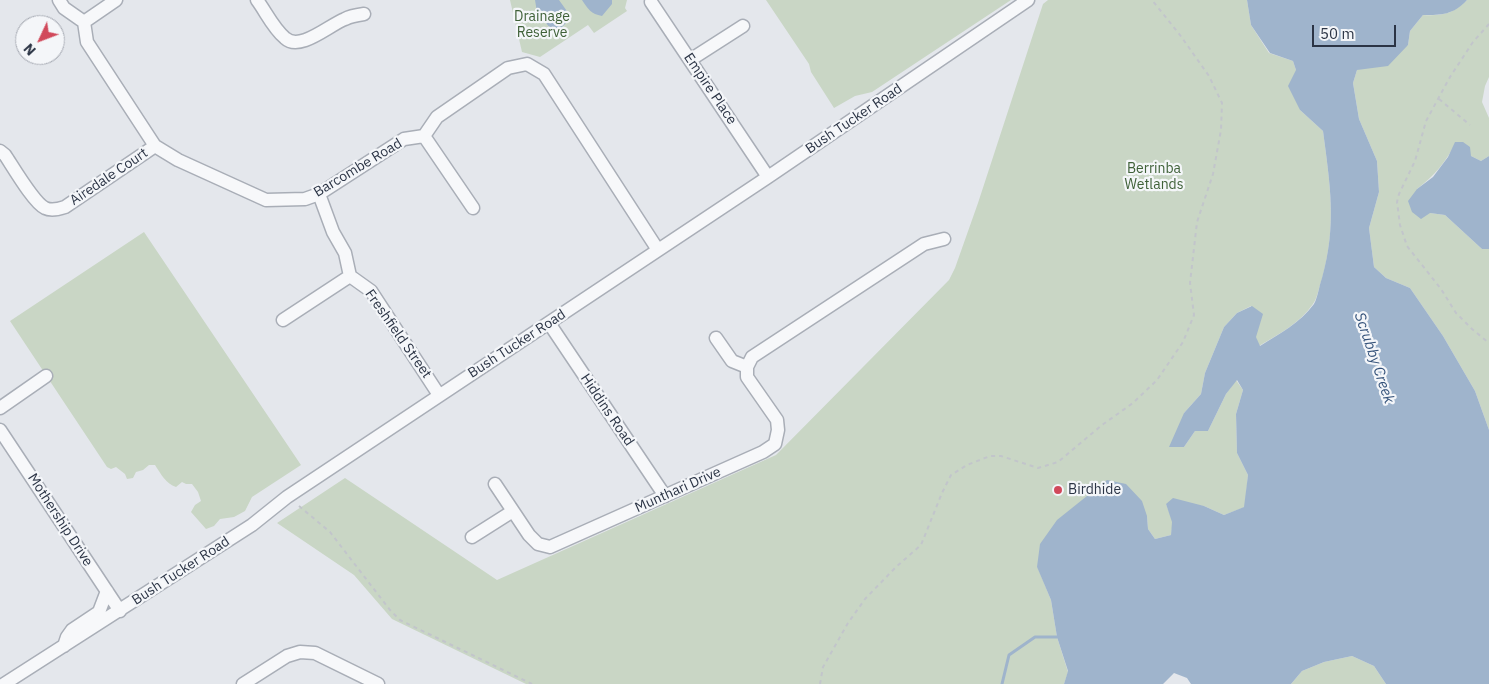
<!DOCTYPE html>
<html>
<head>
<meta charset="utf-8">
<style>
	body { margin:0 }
	#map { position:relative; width:1489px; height:684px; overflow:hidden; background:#e4e7ec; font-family:"IBM Plex Sans",sans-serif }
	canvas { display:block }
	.north { position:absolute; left:15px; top:15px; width:50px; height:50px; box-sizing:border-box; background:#f4f6f9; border:1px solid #a4a8b1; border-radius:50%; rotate:227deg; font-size:14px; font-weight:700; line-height:20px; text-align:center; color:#2b3445 }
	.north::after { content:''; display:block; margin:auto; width:18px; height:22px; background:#d1495b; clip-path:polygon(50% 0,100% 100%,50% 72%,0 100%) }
	.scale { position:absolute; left:1312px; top:25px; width:84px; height:22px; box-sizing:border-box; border:2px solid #2b3445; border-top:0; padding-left:6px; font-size:15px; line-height:18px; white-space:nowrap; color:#2b3445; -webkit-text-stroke:4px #f4f6f9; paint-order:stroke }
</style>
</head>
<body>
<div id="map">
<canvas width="1489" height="684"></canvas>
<div class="north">N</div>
<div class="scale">50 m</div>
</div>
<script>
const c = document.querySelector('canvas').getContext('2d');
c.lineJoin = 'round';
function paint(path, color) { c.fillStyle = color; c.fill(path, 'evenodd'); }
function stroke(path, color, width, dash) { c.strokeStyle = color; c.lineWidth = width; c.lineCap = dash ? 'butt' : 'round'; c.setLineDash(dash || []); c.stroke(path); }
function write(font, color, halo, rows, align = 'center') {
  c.font = font + ' "IBM Plex Sans",sans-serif'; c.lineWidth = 4.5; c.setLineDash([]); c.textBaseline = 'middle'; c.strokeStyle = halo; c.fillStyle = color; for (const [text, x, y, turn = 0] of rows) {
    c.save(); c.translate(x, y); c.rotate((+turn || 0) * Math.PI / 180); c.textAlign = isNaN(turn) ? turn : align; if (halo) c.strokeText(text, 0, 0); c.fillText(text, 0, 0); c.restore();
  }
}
paint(new Path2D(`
	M510 0H627L625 8 627 11 594 33 588 25 540 57 522 52Z
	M766 0H1011L872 92 855 96 834 108 811 72 809 64Z
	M1048 0H1247L1251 25 1269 53 1293 61 1296 70 1300 110 1323 131C1330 184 1337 225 1322 279 1319 286 1318 297 1313 304 1300 323 1279 334 1259 346L1256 338 1251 306 1237 313 1224 327 1205 373 1201 394 1184 413V447L1195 431H1208L1226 394 1236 380 1243 390 1236 414 1237 453 1248 475 1245 507 1224 515 1204 506 1166 504 1173 522 1171 535 1155 539 1148 529 1147 516 1037 566 1051 600 1057 637 1068 672 1064 684H526L392 619 354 575 277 523 345 478 497 580 776 455 949 280 955 268 978 203 1043 4Z
	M1467 0H1489V77L1485 86 1482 102 1489 118V156L1481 161 1471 156 1456 142C1446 162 1434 176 1417 189L1430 213 1445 215 1482 249H1489V430L1475 391 1443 336 1410 288 1386 278 1374 267 1369 228 1379 192 1377 161 1359 119 1353 83 1357 70 1408 45 1410 31 1423 15C1442 16 1453 14 1467 0Z
	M144 232 301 465 252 497 245 511 234 517 220 519 214 526 206 529 191 512 195 505 201 501 198 492 192 484H186L182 482 176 487C166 484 161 474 155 465H149L143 470 136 472 133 478 127 479 125 474 116 467 111 469 107 467 10 321Z
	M1352 656 1374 666 1386 684H1291L1302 671 1324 662Z`), '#c9d6c5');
paint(new Path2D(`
	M535 0H559L569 14V20L555 34 537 12Z
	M582 0H612V4L602 16C591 14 588 9 582 0Z
	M1247 0H1467C1453 15 1442 15 1423 15L1410 31 1408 45 1388 66 1357 70 1353 83 1359 119 1377 161 1379 192 1369 228 1374 267 1386 278 1410 288 1443 336 1475 391 1489 430V684H1386L1374 666 1352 656 1324 662 1302 671 1291 684H1191L1187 678 1174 673 1163 684H1064L1068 671 1057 637 1051 600 1037 567 1040 544 1057 520 1107 480 1126 484 1142 501 1147 516 1148 529 1155 539 1171 535 1172 522 1166 504 1173 498 1204 506 1224 515 1244 507 1248 475 1237 453 1236 414 1243 390 1237 380 1226 394 1208 431H1195L1184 447H1169L1184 413 1201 394 1205 373 1224 327 1237 313 1252 306 1263 314 1256 337 1260 346C1279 334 1300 323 1314 304 1318 297 1319 286 1322 278 1337 225 1330 184 1323 131L1300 110 1288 86 1296 70 1293 61 1270 53 1251 25Z
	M1455 142H1463L1470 147 1471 156 1481 161 1489 156V249H1482L1445 215 1430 213 1421 219 1412 212 1408 201 1417 189 1433 177 1448 157Z`), '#9fb4cc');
stroke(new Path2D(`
	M1002 684 1009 655 1035 637H1057`), '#9fb4cc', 3);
const minor = new Path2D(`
	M59 0 64 8 84 22 87 42 155 146 178 160 266 200 305 199 319 194 404 139 424 136 437 117 508 68 527 64 544 74 658 250
	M257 0C266 12 273 28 285 38 300 52 329 25 345 19 350 16 357 15 364 14
	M651 2 768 177
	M84 22 116 0
	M690 60 743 26
	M424 136 473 208
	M0 151 5 155C13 167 34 203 45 208 51 211 59 209 65 207L155 146
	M319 194 333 232 345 253 350 276 371 291 439 395
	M283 320 350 276
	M549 323 665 496
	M716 338 732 361 747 367
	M0 408 46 376
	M0 430 120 611
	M495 484 529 535 538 544 550 547 763 452 775 444 778 430 777 420 747 377V367L752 357 924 244 944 239
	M472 537 513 511
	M64 646 67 637 72 630 99 612 107 591
	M4 684 252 525 287 497 768 177 1028 0
	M243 684 287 656 300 652 315 653 378 684`);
stroke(minor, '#a9aeb7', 15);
stroke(new Path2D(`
	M1489 24 1473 42 1450 77 1426 121 1415 161 1399 194 1397 202 1400 225 1407 246 1441 289 1456 313 1472 329 1489 343
	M1439 99 1470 125
	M299 506 330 532 390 610 400 620 532 684
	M820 684 823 667 848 623 865 599 896 567 921 545 942 493 951 475 967 465 990 456H1001L1038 468 1058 462 1102 425 1133 403 1157 380 1183 342 1194 315 1190 283 1197 222 1213 174 1221 130 1222 103 1209 76 1180 35 1152 0`), '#c2c5cb', 2, [4, 4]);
stroke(minor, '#f7f8fa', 12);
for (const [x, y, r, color] of [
	[1058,490,5,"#d1495b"]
]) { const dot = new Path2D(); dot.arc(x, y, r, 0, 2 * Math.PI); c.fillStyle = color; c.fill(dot); stroke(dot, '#f4f6f9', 2); }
write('14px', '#3f6138', '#f4f6f9', [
	["Drainage",542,17],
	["Reserve",542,33],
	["Berrinba",1154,169],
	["Wetlands",1154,185]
]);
write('14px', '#2b3445', '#f4f6f9', [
	["Empire Place",710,89,56],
	["Bush Tucker Road",854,119,-34],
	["Barcombe Road",358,168,-31],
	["Airedale Court",109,177,-34],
	["Freshfield Street",398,334,55],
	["Bush Tucker Road",517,344,-33],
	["Hiddins Road",607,410,56],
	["Munthari Drive",678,490,-24],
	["Mothership Drive",60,520,57],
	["Bush Tucker Road",181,571,-33]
]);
write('14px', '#2b3445', '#f4f6f9', [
	["Birdhide",1068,490]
], 'left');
write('italic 15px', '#34527a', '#f4f6f9', [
	["Scrubby Creek",1374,358,71]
]);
</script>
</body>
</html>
